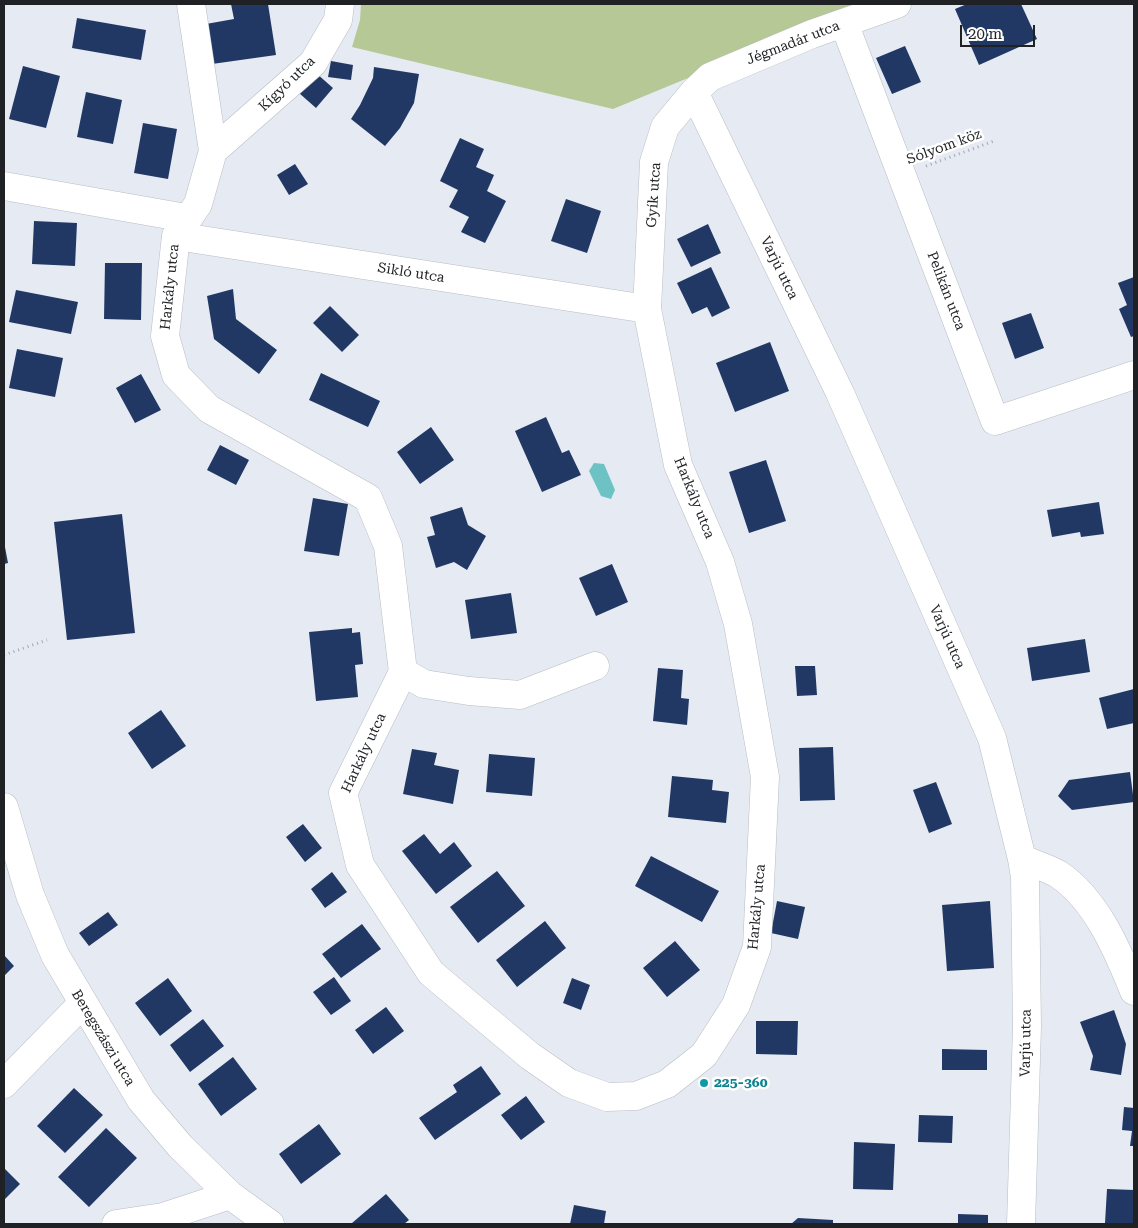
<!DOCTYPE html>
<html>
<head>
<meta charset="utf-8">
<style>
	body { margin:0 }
	#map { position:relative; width:1138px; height:1228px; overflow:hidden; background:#e5eaf3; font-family:"Roboto Serif",serif }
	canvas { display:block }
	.frame { position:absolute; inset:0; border:5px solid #1f2124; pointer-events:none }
	.scale { position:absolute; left:960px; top:25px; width:75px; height:22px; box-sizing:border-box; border:2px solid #1f2124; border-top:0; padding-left:6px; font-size:15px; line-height:18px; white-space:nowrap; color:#1f2124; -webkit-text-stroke:4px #fff; paint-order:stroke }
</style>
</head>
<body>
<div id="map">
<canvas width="1138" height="1228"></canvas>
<div class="frame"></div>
<div class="scale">20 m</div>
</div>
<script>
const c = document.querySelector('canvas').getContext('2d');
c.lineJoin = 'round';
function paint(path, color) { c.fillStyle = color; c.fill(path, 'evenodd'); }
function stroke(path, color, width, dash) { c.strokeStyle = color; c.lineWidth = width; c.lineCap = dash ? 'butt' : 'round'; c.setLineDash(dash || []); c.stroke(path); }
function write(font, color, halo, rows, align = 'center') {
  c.font = font + ' "Roboto Serif",serif'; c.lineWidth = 5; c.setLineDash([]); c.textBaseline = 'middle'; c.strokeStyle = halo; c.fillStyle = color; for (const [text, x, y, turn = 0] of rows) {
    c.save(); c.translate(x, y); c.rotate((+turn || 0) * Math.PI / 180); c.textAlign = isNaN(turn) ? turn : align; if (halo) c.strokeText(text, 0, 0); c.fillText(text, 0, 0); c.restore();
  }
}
paint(new Path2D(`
	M361 4H867L613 109 352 47 360 20Z`), '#b6c895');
paint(new Path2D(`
	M594 463 604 464 615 490 611 499 601 496 589 471Z`), '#6dc2c4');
paint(new Path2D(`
	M231 4H268L276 55 212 64 206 24 234 19Z
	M967 4H1021L1037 39 979 65 955 9Z
	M77 18 146 30 141 60 72 48Z
	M905 46 921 82 892 94 876 58Z
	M331 61 353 65 351 80 328 77Z
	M23 66 60 76 46 128 9 119Z
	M374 67 419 74 414 103 400 128 385 146 351 119 360 105 373 78Z
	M316 73 333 88 316 108 299 93Z
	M86 92 122 100 113 144 77 137Z
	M143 123 177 129 168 179 134 173Z
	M460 138 484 149 476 167 494 175 487 191 506 201 485 243 461 232 469 217 449 207 458 190 440 181Z
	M295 164 308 184 289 195 277 175Z
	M566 199 601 211 587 253 551 241Z
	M34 221 77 223 75 266 32 264Z
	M708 224 721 253 691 267 677 239Z
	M105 263H142L141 320 104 319Z
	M711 267 730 308 712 317 707 307 692 314 677 283Z
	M1134 277V336L1131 337 1119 309 1127 305 1118 283Z
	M233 289 236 319 277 350 259 374 214 339 207 296Z
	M16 290 78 302 71 334 9 322Z
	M330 306 359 335 342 352 313 323Z
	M1031 313 1044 348 1015 359 1002 323Z
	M770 342 789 391 735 412 716 363Z
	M17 349 63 358 55 397 9 388Z
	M321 373 380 401 368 427 309 400Z
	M141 374 161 410 135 423 116 388Z
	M546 417 562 453 569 450 581 475 542 492 515 431Z
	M431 427 454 460 420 484 397 452Z
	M220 445 249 460 236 485 207 470Z
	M766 460 786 521 749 533 729 472Z
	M313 498 348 504 339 556 304 551Z
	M1099 502 1104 534 1081 537 1080 532 1052 537 1047 510Z
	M462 507 468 525 486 536 467 570 454 562 436 568 427 537 435 535 430 517Z
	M122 514 135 633 67 640 54 522Z
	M4 542 8 563 4 564Z
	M612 564 628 602 596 616 579 578Z
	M511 593 517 633 471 639 465 600Z
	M352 628V633L360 632 363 664 355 665 358 697 316 701 309 632Z
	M1085 639 1090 672 1032 681 1027 648Z
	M795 666H815L817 695 797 696Z
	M658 668 683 670 681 698 689 699 687 725 653 721Z
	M1134 689V723L1107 729 1099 698Z
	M161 710 186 746 152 769 128 733Z
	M833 747 835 800 800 801 799 748Z
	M412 749 437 753 434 765 459 770 453 804 403 794Z
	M489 754 535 758 532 796 486 792Z
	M1130 772 1134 802 1072 810 1058 796 1069 780Z
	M672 776 713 780 712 790 729 792 726 823 668 817Z
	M936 782 952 824 929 833 913 790Z
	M303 824 322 848 305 862 286 837Z
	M424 834 440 854 454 842 472 866 436 894 402 851Z
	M651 856 719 891 702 922 635 886Z
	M497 871 525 906 478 943 450 907Z
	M332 872 347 892 325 908 311 889Z
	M777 901 805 907 798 939 771 933Z
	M990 901 994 968 947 971 942 905Z
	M108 912 118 925 89 946 79 933Z
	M545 921 566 948 517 987 496 960Z
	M362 924 381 949 341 978 322 954Z
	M675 941 700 970 667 997 643 968Z
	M4 955 14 966 4 976Z
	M334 977 351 1001 331 1015 313 992Z
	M168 978 192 1011 160 1036 135 1003Z
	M572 978 590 985 581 1010 563 1003Z
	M386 1007 404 1031 373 1054 355 1030Z
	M1114 1010 1126 1044 1121 1075 1090 1070 1093 1056 1080 1022Z
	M203 1019 224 1046 190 1072 170 1045Z
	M756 1021H798L797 1055 756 1054Z
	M942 1049 987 1050V1070H942Z
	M233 1057 257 1089 221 1116 198 1084Z
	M481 1066 501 1094 435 1140 419 1118 457 1092 453 1085Z
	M74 1088 103 1115 65 1153 37 1126Z
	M526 1096 545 1122 521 1140 501 1115Z
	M1124 1107 1134 1108V1146H1130L1132 1131 1122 1130Z
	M919 1115 953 1116 952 1143 918 1142Z
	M319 1124 341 1154 301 1184 279 1154Z
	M106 1128 137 1158 89 1207 58 1177Z
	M854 1142 895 1144 893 1190 853 1189Z
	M4 1168 20 1184 4 1200Z
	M1107 1189 1134 1190V1224L1105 1223Z
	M386 1194 409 1220 404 1224H354L352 1223Z
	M574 1205 606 1211 604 1224H570Z
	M958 1214 988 1215V1224H958Z
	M798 1218 833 1220V1224H791Z`), '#223864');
const minor = new Path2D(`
	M191 4 213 151
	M340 4 338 20 313 63 213 151 198 204 176 236 165 336 176 375 209 409 368 498 388 546 403 672 343 793 360 865 431 973 530 1056 569 1083 607 1097 636 1096 667 1084 704 1055 736 1005 757 947 765 777 738 624 720 562 678 465 647 309 654 162 665 127 694 92 710 77 812 34 897 4
	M844 23 995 421 1134 375
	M694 92 840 393 992 738 1022 859 1025 877 1027 1027 1021 1224
	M4 186 186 218
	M176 236 647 309
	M403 672 424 684 469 691 520 695 595 666
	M4 807 30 895 55 955 141 1100 180 1146 230 1195 270 1224
	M1022 859C1034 864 1047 868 1058 874 1096 899 1118 951 1134 991
	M4 1084 82 1004
	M116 1224 163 1217 230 1195`);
stroke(minor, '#b8bdc5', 29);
stroke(new Path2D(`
	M926 166 994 141
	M4 655 47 640`), '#a4a8af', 3, [1, 4]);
stroke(minor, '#fff', 28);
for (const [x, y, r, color] of [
	[704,1083,5,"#0f9aa8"]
]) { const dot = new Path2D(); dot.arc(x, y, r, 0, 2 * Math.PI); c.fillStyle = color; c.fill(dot); stroke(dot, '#fff', 2); }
write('14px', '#1f2124', '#fff', [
	["Jégmadár utca",793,43,-21],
	["Kígyó utca",287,84,-44],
	["Sólyom köz",944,147,-20],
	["Gyík utca",654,195,-86],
	["Varjú utca",779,268,64],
	["Sikló utca",411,273,9],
	["Harkály utca",170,287,-84],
	["Pelikán utca",946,291,69],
	["Harkály utca",694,498,68],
	["Varjú utca",947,637,66],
	["Harkály utca",364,753,-65],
	["Harkály utca",757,907,-85],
	["Beregszászi utca",103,1038,59],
	["Varjú utca",1026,1043,-89]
]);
write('bold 14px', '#0d838f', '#fff', [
	["225-360",714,1083]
], 'left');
</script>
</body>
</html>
